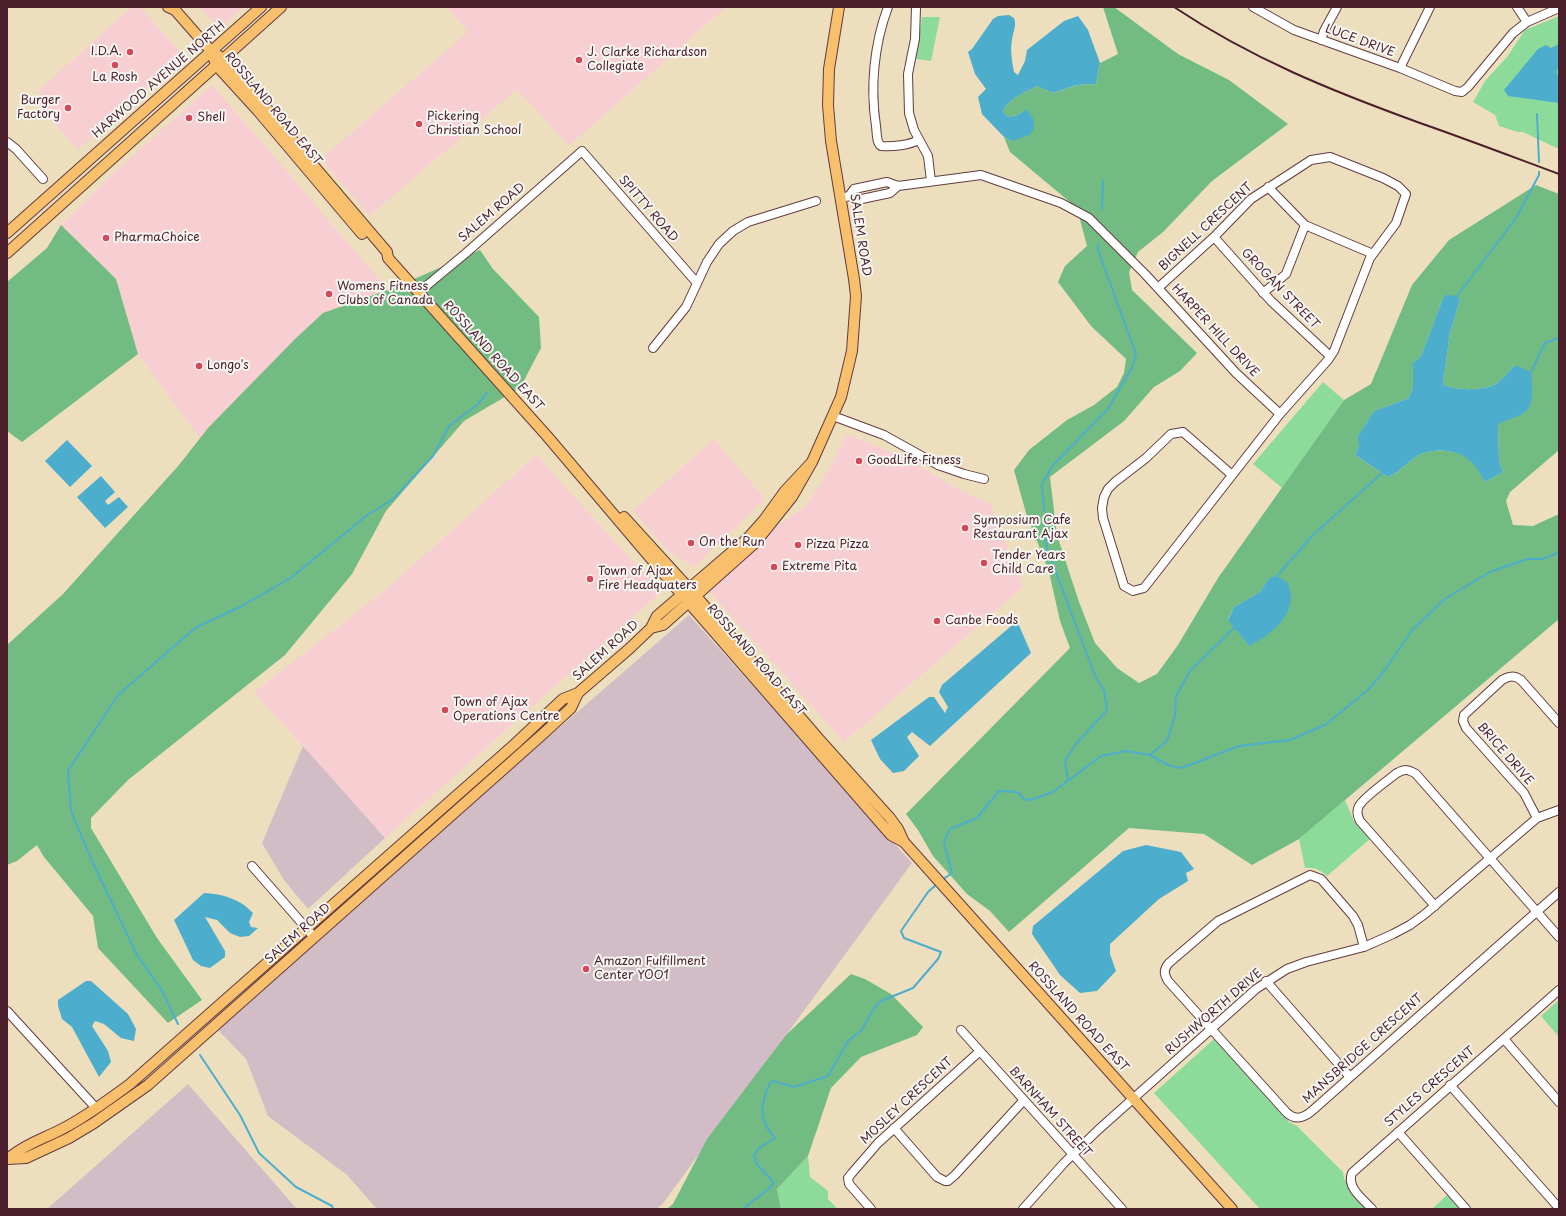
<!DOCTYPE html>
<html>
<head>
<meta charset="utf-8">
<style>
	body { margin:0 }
	#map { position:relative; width:1566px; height:1216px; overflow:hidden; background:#eddfbe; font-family:"Playpen Sans",sans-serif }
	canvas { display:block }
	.frame { position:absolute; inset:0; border:8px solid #4a1f2b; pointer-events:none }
</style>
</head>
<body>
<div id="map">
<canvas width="1566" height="1216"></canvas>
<div class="frame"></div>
</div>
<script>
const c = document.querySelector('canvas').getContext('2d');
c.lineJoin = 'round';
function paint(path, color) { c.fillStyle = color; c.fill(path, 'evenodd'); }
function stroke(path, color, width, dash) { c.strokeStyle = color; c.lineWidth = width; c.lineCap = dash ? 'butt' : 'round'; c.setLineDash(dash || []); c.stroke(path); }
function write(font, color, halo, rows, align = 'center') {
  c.font = font + ' "Playpen Sans",sans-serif'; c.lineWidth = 4; c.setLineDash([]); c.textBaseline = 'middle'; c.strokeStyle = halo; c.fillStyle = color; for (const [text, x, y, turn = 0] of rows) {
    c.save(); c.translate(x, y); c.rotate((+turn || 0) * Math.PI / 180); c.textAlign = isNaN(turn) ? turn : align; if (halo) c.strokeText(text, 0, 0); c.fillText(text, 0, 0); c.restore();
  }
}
paint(new Path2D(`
	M132 7H140L183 55 78 150 44 112 40 89Z
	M200 7H244L219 29Z
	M447 7H726L569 146 517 89 370 216 321 159 468 32Z
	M212 85 273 155 387 289 323 313 208 428 200 439 138 354 116 279 61 225 109 177Z
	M847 434 914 462 942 480 976 498 990 503 1023 587 844 742 710 592 731 569 777 526 805 507 826 475Z
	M714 439 765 499 694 567 668 551 633 511Z
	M536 455 661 592 385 838 254 692 388 588Z`), '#f7cfd3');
paint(new Path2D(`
	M689 615 912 863 664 1202 657 1209H377L347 1175 268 1116 246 1059 215 1027Z
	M303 746 385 838 308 909 284 880 262 843Z
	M188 1084 297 1209H47Z`), '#d2bdc7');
paint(new Path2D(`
	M1559 16V149L1523 132H1518L1499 126 1495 115 1473 102 1485 81 1507 57 1525 30Z
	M922 17H940L931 61 916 59Z
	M1323 382 1344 400 1282 488 1253 464Z
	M1345 800 1353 819 1370 839 1327 876C1320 870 1315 867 1305 868L1299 839Z
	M1559 1000V1037L1541 1016Z
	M1214 1039 1289 1122 1297 1126 1343 1172 1344 1179 1369 1209H1260L1154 1093Z
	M808 1156 810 1177 828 1191V1199L838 1209H781L777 1189Z
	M1447 1195 1460 1209H1432Z`), '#8ddb9a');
paint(new Path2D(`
	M1103 7H1114L1178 54 1229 80 1288 124 1212 181 1163 232 1138 252 1129 272 1132 290 1197 353 1180 371 1154 387 1124 421 1050 477 1057 535 1079 602 1095 643 1117 668 1139 683 1157 674 1178 645 1218 578 1344 400 1371 384 1412 285 1449 240 1536 185 1559 194V450L1510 492 1506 501 1513 525 1533 526 1559 514V619L1299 839 1252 865 1204 834 1129 828 1009 932 990 911 967 894 933 856 918 830 906 814 1070 648 1060 621 1049 572 1026 513 1014 470 1029 450 1067 420 1094 405 1117 387 1124 373 1126 359 1091 326 1058 282 1065 266 1087 246 1077 208 1010 152 1004 137 1012 141 1026 109 1018 115 1008 117 1003 112C1007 99 1026 92 1037 86L1053 93 1078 85 1096 84 1100 63 1118 54ZM1443 298 1460 300 1450 333 1443 384C1453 391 1480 390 1492 386 1501 382 1508 372 1515 365L1525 412 1505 420 1498 425 1499 460 1503 472 1485 482C1482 476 1479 470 1475 465 1464 450 1438 447 1421 454 1409 460 1400 472 1388 477L1355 455 1359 446V435L1374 411 1409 398 1413 386V363L1421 356ZM1269 578 1249 646 1228 619 1234 607 1260 592Z
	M61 225 116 279 138 354 22 442 7 431V282L47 248Z
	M480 250 493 269 539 317 541 348 520 388 464 421 386 511 352 574 285 655 128 780 91 818V828L157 938 202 1000 168 1023 98 948 93 916 44 857 37 845 17 861 7 865V645L63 594 179 465 208 428 295 339 323 313 396 287Z
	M851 974 865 979 891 994 923 1027 917 1035 861 1057 831 1088 808 1156 777 1189 781 1209H667L673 1204 707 1139 786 1035Z`), '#72bb82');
paint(new Path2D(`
	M1009 15 1014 18C1017 26 1013 31 1012 40 1010 50 1012 61 1014 72L1018 75 1025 61 1027 50 1064 21 1078 16 1088 30 1100 63 1096 84 1077 85 1053 93 1037 86C1026 92 1007 99 1003 112L1008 117 1018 115 1026 109 1034 120V129L1029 135 1012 141 1004 137 982 114 978 97 986 89 975 74 968 52 972 49 993 19 998 16Z
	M1559 44V69H1557V75H1559V103L1508 96 1504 90 1538 49 1546 45 1551 48Z
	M1446 295 1457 296 1460 300 1450 333 1443 384C1453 391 1480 390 1492 386 1501 382 1508 372 1515 365L1531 372C1532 384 1535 404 1525 412 1518 418 1507 418 1498 425L1499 460 1503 472 1485 482C1482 477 1479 471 1475 466 1464 450 1438 447 1421 454 1409 460 1400 472 1388 477L1355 455 1359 446 1358 436 1374 411 1409 398 1413 386V363L1421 356 1443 298Z
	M67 440 92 466 70 487 45 461Z
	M101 476 115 492 105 501 108 505 119 497 128 507 105 528 77 497Z
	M1277 576 1288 583C1289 588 1292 594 1291 598 1289 622 1268 636 1249 646L1228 620 1234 607 1260 592 1269 578Z
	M1017 621 1031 653 930 746 912 732 907 737 919 756 904 771 893 773 880 759 871 740 929 697H934L945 713 948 707 939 692 942 685Z
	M1146 845 1181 852 1194 869 1186 873 1188 881 1159 899 1110 944V954L1116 971 1097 991 1080 993 1060 975 1032 934 1033 926 1123 851Z
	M204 893C223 894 240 899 253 913L249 922 251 927 258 928 249 936 240 937 230 933 217 920 205 917 225 951V957L210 968 201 966 193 960 174 920Z
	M86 981H91L128 1014 136 1029 134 1041 121 1038 104 1024 95 1021 92 1026 108 1051 111 1062 99 1077 72 1027 62 1019 58 1006V1000Z`), '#4dadcc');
stroke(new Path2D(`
	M1537 114 1539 162
	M1102 209 1103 180
	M1457 296 1516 218 1539 175V172
	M1531 372 1545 343 1559 338
	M1044 511 1042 484 1053 465 1108 409 1132 367 1136 354 1098 250V245
	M1044 518 1047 549 1096 678 1104 690 1107 710 1076 744 1065 761 1068 781
	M1277 576 1312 536 1382 473
	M1150 755 1167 741 1175 716 1176 696 1190 671 1235 627
	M942 880 952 873 944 842 950 829 977 818 999 791 1017 792 1024 799 1031 800 1053 792 1101 756 1126 751 1150 755 1170 766 1182 768 1239 746 1290 740 1325 725 1368 690 1384 671 1413 629 1446 598 1490 572 1527 559H1543L1559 552
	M178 1024 161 989 137 955 92 861 71 811 68 771 118 695 195 628 242 606 292 577 366 516 393 499 433 456 449 426 478 404 487 393
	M200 1055 240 1115 259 1153 296 1187 332 1206 333 1209
	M744 1209C753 1198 766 1194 774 1183L756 1163 754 1156 759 1148 775 1138C758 1120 760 1104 770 1083L773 1081 794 1087 828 1076 848 1041 862 1030 872 1011 881 1001 913 988 938 959 941 952 904 938 901 931 928 892 937 884`), '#4dadcc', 2);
const minor = new Path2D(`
	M888 7C874 44 870 88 876 126 877 133 876 142 881 146 893 147 909 145 919 140
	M916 7 915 39 908 74 909 113 914 130 928 156 931 181
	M1253 7 1294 30 1400 68 1455 91 1462 92 1468 87 1513 33 1527 22 1559 8
	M1517 7 1527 22
	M1321 40 1324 31 1337 7
	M1400 68 1430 7
	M7 142 16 149 43 179
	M1268 187 1305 225 1373 254
	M849 196 854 189 887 182 898 186 981 175 1061 203 1089 218 1145 274 1236 373 1280 414
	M845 197 849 196 857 200 890 193 898 186
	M1214 237 1271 301 1330 356
	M1158 288 1214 237 1251 199 1311 160 1330 157 1383 178 1398 186 1406 194 1396 223 1370 258 1334 351 1328 360 1280 414 1144 588 1133 591 1124 586 1103 518 1102 508 1104 497 1108 489 1115 482 1146 458 1171 434 1183 432 1232 475
	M419 292 466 253 582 151 697 283
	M1263 293 1286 274 1305 225
	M653 348 686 307 707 262 719 244 733 231 748 222 816 201
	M833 416 884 435 938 465 964 474 984 479
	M1537 818 1524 793 1466 728 1463 721 1464 715 1502 680C1509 676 1514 675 1521 680L1559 723
	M252 866 314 937
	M1435 906 1360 821C1358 817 1356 811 1359 806 1363 798 1388 780 1397 773 1405 769 1408 769 1416 774L1559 937
	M1364 947 1358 925 1353 916 1321 879 1310 875 1218 921 1169 963C1163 970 1164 974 1168 981L1287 1113C1296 1121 1304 1118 1313 1110L1559 892
	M1266 981 1350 1077
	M7 1011 96 1108
	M961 1030 1122 1209
	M1504 1039 1559 1102
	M1450 1085 1559 1208
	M894 1128 937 1177 945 1181H948L955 1175 1024 1100
	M1398 1132 1466 1209
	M871 1209 849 1184 848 1178 852 1173 878 1143 980 1051
	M1023 1209 1064 1163 1098 1130 1256 989 1287 969 1306 962 1364 947 1393 934 1410 925 1425 914 1537 818 1559 810
	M1372 1209C1363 1199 1346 1187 1352 1173L1559 990`);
const major = new Path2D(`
	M168 7 175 10 211 51 224 59 279 123 307 158 387 252 388 258 547 436 670 581 891 835 904 842
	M214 59 216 65 258 111 362 234
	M7 233 261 7
	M7 253 281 7
	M624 517 695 595 818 738 890 818 898 829 904 842 1232 1209
	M651 628 663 625 756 542 792 497 812 462 841 397 852 351 856 296 854 279 831 141 828 105 829 69 839 7
	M10 1157C27 1143 43 1139 62 1129 86 1117 108 1100 130 1084L515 744 563 699 578 693 629 649 651 628 657 616 748 538 764 520 785 491 812 462
	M7 1159 26 1158 69 1138 94 1123 148 1085 544 733 571 708 578 693`);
stroke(minor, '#623c41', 10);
stroke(major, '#623c41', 12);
stroke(minor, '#fff', 8);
stroke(major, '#f8bf6c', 10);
stroke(new Path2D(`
	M1174 7C1252 59 1332 91 1420 123 1466 139 1513 157 1559 174`), '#4a1f2b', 2);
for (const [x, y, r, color] of [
	[130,52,4,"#d1495b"],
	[579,60,4,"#d1495b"],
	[115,65,4,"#d1495b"],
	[68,108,4,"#d1495b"],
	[189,118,4,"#d1495b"],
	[419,124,4,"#d1495b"],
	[106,238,4,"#d1495b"],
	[329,294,4,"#d1495b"],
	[199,366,4,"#d1495b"],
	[859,461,4,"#d1495b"],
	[965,528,4,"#d1495b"],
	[691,543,4,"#d1495b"],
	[798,545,4,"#d1495b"],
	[984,563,4,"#d1495b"],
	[774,567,4,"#d1495b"],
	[590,579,4,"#d1495b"],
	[937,621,4,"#d1495b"],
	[445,710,4,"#d1495b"],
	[586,969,4,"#d1495b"]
]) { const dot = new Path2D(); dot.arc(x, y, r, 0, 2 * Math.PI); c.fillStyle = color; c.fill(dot); stroke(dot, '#f6f6f2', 1.5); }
write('12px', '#4a1f2b', '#f6f6f2', [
	["LUCE DRIVE",1360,41,20],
	["HARWOOD AVENUE NORTH",159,80,-41],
	["ROSSLAND ROAD EAST",273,109,50],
	["SPITTY ROAD",648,209,49],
	["SALEM ROAD",492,213,-41],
	["BIGNELL CRESCENT",1206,227,-43],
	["SALEM ROAD",860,235,81],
	["GROGAN STREET",1280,289,46],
	["HARPER HILL DRIVE",1215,331,47],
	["ROSSLAND ROAD EAST",493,356,48],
	["SALEM ROAD",606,651,-42],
	["ROSSLAND ROAD EAST",756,660,49],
	["BRICE DRIVE",1505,754,49],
	["SALEM ROAD",298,934,-42],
	["RUSHWORTH DRIVE",1214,1012,-41],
	["ROSSLAND ROAD EAST",1078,1017,48],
	["MANSBRIDGE CRESCENT",1363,1049,-42],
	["STYLES CRESCENT",1430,1087,-41],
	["MOSLEY CRESCENT",907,1101,-43],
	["BARNHAM STREET",1050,1112,48]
]);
write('12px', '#4a1f2b', '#f6f6f2', [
	["I.D.A.",122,52,"right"],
	["J. Clarke Richardson",587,53],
	["Collegiate",587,67],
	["La Rosh",115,78,"center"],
	["Burger",60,101,"right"],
	["Factory",60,115,"right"],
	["Pickering",427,117],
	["Christian School",427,131],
	["Shell",197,118],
	["PharmaChoice",114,238],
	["Womens Fitness",337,287],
	["Clubs of Canada",337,301],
	["Longo's",207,366],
	["GoodLife Fitness",867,461],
	["Symposium Cafe",973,521],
	["Restaurant Ajax",973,535],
	["On the Run",699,543],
	["Pizza Pizza",806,545],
	["Tender Years",992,556],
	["Child Care",992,570],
	["Extreme Pita",782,567],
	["Town of Ajax",598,572],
	["Fire Headquaters",598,586],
	["Canbe Foods",945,621],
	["Town of Ajax",453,703],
	["Operations Centre",453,717],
	["Amazon Fulfillment",594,962],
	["Center YOO1",594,976]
], 'left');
</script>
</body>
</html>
